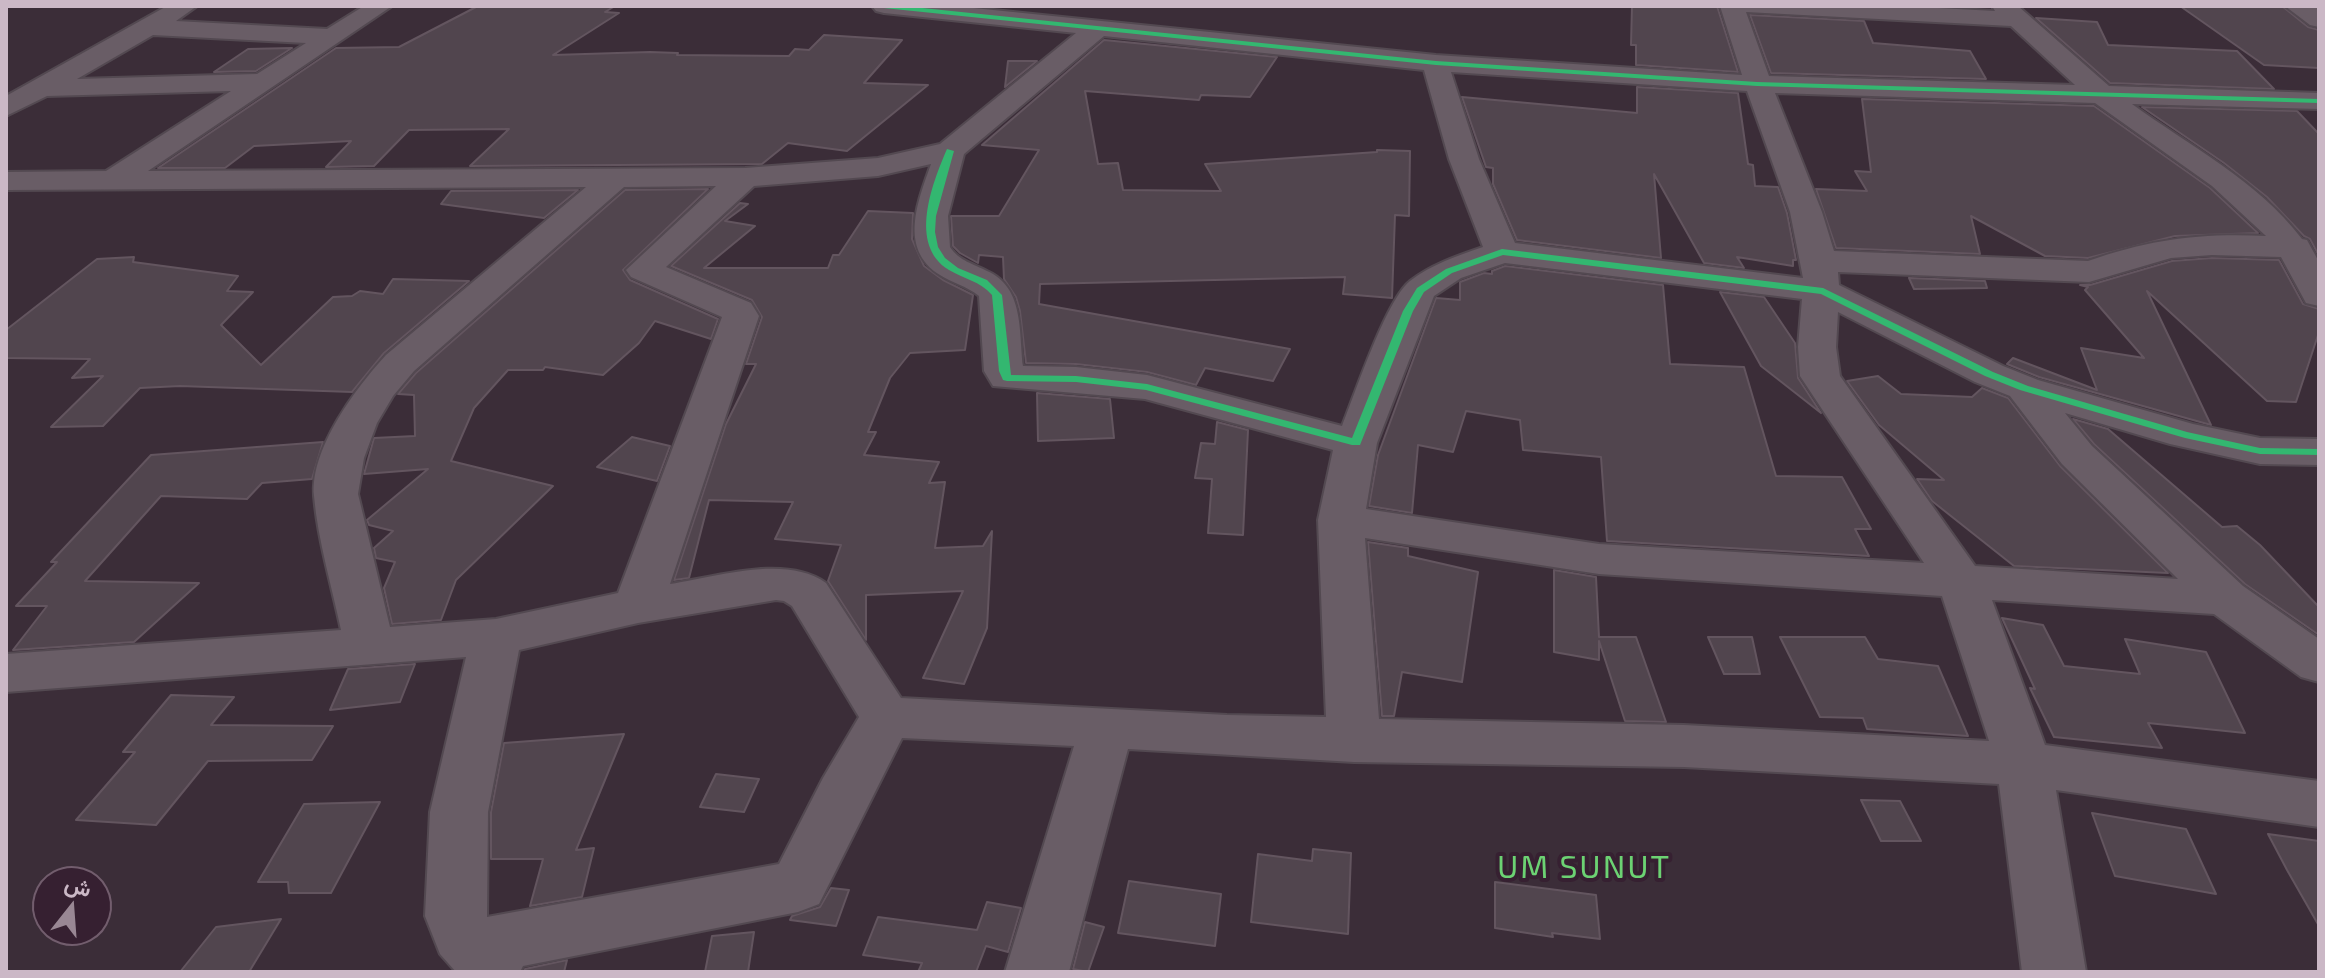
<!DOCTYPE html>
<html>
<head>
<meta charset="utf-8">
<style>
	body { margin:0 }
	#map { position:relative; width:2325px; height:978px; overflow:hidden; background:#3b2d38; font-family:"Exo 2",Vazirmatn,sans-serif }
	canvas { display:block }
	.frame { position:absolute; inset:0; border:8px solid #cbb8c6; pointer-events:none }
	.north { position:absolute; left:32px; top:866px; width:80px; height:80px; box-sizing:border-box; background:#362031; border:2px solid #725d6d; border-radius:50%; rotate:17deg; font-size:22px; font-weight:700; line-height:32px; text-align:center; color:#cbb8c6 }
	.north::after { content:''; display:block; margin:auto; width:28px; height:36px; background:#998794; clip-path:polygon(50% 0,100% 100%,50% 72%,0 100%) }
</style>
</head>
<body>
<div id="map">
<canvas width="2325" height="978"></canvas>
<div class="frame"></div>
<div class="north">ش</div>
</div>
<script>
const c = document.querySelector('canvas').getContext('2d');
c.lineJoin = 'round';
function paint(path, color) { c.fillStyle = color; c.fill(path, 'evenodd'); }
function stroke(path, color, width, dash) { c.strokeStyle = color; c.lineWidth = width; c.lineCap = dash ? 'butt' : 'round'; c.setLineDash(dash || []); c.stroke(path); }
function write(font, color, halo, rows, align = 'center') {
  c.font = font + ' "Exo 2",sans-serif'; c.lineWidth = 8; c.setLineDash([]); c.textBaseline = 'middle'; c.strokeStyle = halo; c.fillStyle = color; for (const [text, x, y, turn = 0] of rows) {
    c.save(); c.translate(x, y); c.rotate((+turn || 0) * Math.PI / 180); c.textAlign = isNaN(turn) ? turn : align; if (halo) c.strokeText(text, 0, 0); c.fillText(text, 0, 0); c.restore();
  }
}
const building = new Path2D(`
	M478 6H615L605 12 619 13 553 55 650 52 678 53 677 55 789 56 795 49 809 50 824 35 902 40 864 83 928 85 847 151 788 143 762 164 470 166 509 129 409 130 374 166 326 167 351 141 254 146 225 168H158L336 48 399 47Z
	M1632 6H1717L1738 72 1636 65V45H1631Z
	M2180 6H2282L2308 27 2319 30V68L2264 65Z
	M1750 15 1864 21 1873 43 1970 51 1986 79 1771 73Z
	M2036 18 2097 22 2108 45 2237 51 2274 89 2110 83Z
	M1104 40 1277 57 1250 97 1201 95 1199 100 1085 91 1098 164 1118 163 1123 190 1221 191 1205 164 1377 152V150L1410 151 1409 216 1395 215 1392 298 1343 294 1345 277 1040 284 1039 304 1290 349 1273 381 1205 368 1196 385 1147 372 1076 364 1026 363 1020 311 1016 297 1004 279 1003 257 979 255 978 263 960 253 953 246 951 216H999L1039 150 982 145Z
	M292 48 256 71 214 72 248 49Z
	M1008 61H1037L1005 87Z
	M1637 87 1738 93 1748 164 1753 165 1755 186 1778 187 1787 213 1796 260H1793V266L1737 257 1744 268 1704 263 1654 174 1661 258 1517 240 1493 184V168L1486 167 1462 97 1637 113Z
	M1862 99 2094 106 2210 188 2258 233 2175 236 2088 258 2045 256 1971 216 1980 254 1836 248 1816 189 1867 191 1855 171 1871 172Z
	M2142 107 2297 111 2319 134V256L2310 239 2304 236 2267 197 2224 163Z
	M708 189 623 270 630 280 718 319 711 339 655 321 639 343 603 375 545 367 543 370H508L474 408 451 461 553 486 456 580 441 620 392 624 384 588 395 562 376 558 374 548 393 531 369 525 367 520 428 469 364 474 374 438 415 436 414 395 398 394 416 373 625 190Z
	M578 190 544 218 441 204 451 191Z
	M740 203 748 204 725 221 755 226 704 268H828L833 255H839L868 211 913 213 912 239 924 266 943 280 973 295 965 350 910 353 890 378 868 432H876L864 455 939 462 929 483 945 482 935 548 983 546 992 531 987 628 964 684 923 678 963 591 866 595V640L828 581 841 545 775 539 793 502 709 500 689 578 674 580 726 424 756 364H746L762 317 752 300 671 266Z
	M134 257 133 262 238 276 227 291 253 292 221 325 261 365 333 297 352 296 360 291 383 294 393 279 469 281 384 353 352 392 180 386 140 388 103 426 51 427 103 376 72 378 90 359 6 358V330L97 259Z
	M2212 258 2279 260 2303 304 2319 309V332L2296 402 2267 401 2147 291 2211 425 2039 377 2007 364 2013 358 2097 390 2081 348 2144 358 2085 290 2088 287 2080 285H2090L2172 261Z
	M1505 266 1663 285 1670 364 1744 367 1776 476 1842 477 1871 529H1855L1869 556 1607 541 1601 457 1523 450 1520 420 1466 411 1453 452 1418 445 1412 513 1369 506 1378 455 1436 298 1460 300V282L1484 273 1492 274V271Z
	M1909 278 1985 281 1987 288 1914 289Z
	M1720 292 1764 297 1795 343 1798 378 1821 413 1761 366Z
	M1878 376 1901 394 1972 397 1982 388 2008 398 2060 466 2168 573 2014 566 1932 501 1917 479 1944 480 1879 425 1847 381Z
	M1037 393 1110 399 1114 438 1038 441Z
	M2073 419 2108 429 2222 527 2237 526 2260 545 2319 607V635L2245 584 2094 444Z
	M1217 422 1248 430 1243 535 1208 533 1212 479 1195 478 1201 443 1215 444Z
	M632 437 670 446 657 481 597 467Z
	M323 442 312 479 262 483 247 499 161 496 85 581 199 583 134 642 13 650 47 606H16L57 562H51L151 455Z
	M1368 542 1408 548V556L1478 572 1462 682 1402 672 1394 716H1382Z
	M1554 570 1596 577 1599 637H1636L1666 722 1625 721 1599 641V660L1554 652Z
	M2002 618 2043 625 2064 666 2140 674 2125 639 2206 652 2245 733 2148 723 2162 748 2054 737 2030 688 2035 689Z
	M1708 637H1752L1760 674H1724Z
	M1780 637H1865L1878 659 1938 666 1968 736 1867 729 1863 718 1820 717Z
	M415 664 400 702 330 710 348 669Z
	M171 695 234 697 211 725 333 726 312 760 208 761 156 825 76 820 135 752H123Z
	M624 734 576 850 594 848 582 897 530 906 543 859H491V812L504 743Z
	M716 774 759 779 744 812 700 807Z
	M1861 800 1900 801 1921 841H1881Z
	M380 802 331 893H289L288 882H258L304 804Z
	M2092 813 2186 829 2216 894 2115 876Z
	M2268 834 2319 841V926L2287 870Z
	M1313 849 1351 853 1348 934 1251 922 1258 854 1312 861Z
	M1129 881 1221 894 1215 946 1118 933Z
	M1495 882 1596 895 1600 939 1552 933 1553 937 1495 928Z
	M831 888 849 890 836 926 790 920 792 916 820 907Z
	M987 902 1021 908 1008 952 986 946 976 972H918L922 963 863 955 878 917 977 930Z
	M281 919 249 972H180L216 927Z
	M1085 922 1104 927 1088 972 1073 969Z
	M754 932 748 972H705L712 936Z
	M567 960 564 972H523L525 969Z`);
paint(building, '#51454e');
stroke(building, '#63555f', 2);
const street = new Path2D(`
	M167 6H197L176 21 327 29 364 6H392L148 171 745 168 878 158 940 144 1076 33 884 13 876 11 872 6H954L1436 55 1742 75 1720 6H1901L1995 11 1992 6H2018L2109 86 2319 93V109L2132 104C2191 147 2257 180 2302 239L2307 240 2319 262V306L2306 303 2281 257 2212 255 2171 258 2089 282 1838 272 1839 285 2003 366 2038 380 2193 424 2260 438 2319 439V465L2260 464 2170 444 2065 413 2092 446 2243 586 2319 639V682L2301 677 2214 614 1992 600 2045 745 2319 781V827L2056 790 2086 972H2022L1999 784 1684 767 1354 762 1128 749 1069 972H1005L1074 746 902 738 819 904 798 912 523 966 520 972H456L440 954 425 916 430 812 466 657 6 692V654L341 630C332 587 318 541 314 496 310 449 356 388 386 355L586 187 6 190V172L106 171 231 91 47 96 6 116V96ZM1746 12 2011 26 2075 85 1769 76ZM153 35 306 43 257 74 77 79ZM1104 36 1424 70 1449 159 1483 247C1457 256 1432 264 1410 281 1386 300 1355 394 1342 426L1147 375 1076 367 1023 366C1019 331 1024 287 987 271 974 264 959 261 950 247L948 216 964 154ZM1451 72 1747 91 1790 212 1803 278 1515 243 1479 159ZM1775 93 2095 103 2212 186 2266 236C2200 233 2151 239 2088 261L1834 251 1822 212ZM931 164C918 201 898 249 940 275 952 283 967 286 979 296L984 371 993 386 1145 399 1333 450 1318 520 1326 717 1227 715 901 698 826 583C786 554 716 577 670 584L759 316 751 303 666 267 754 186 878 176ZM716 186 626 270 631 277 722 317 618 593 496 619 390 627 358 494 364 458 377 423 393 396 414 371 624 187ZM1505 263 1802 299 1798 347 1800 376 1924 563 1599 544 1366 509 1377 443 1434 296 1461 278ZM1838 312 1975 382 2010 396 2062 464 2178 579 1975 566 1840 376 1836 347ZM1365 538 1599 574 1942 596 1989 741 1684 725 1379 719ZM776 600 784 601 792 606 859 717 823 778 779 864 487 917 488 812 519 650 638 623Z
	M2285 6H2314L2319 9V27L2310 25Z`);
stroke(street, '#534951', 4);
paint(street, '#695d66');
paint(new Path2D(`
	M881 6H903L1436 61 1757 82 2319 99V103L1757 86 1436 65 884 8Z
	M947 149 954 151 936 216 935 232 938 247 945 258 958 268 987 280 1002 295 1011 375 1076 376 1147 384 1352 438 1403 311 1417 288 1446 269 1502 249 1823 288 1993 372 2028 386 2187 432 2260 448 2319 449V455L2260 454 2185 438 2020 390 1985 376 1821 294 1503 255 1452 273 1424 292 1413 311 1360 445H1352L1146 390 1076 382 1007 381 1003 380 999 371 992 295C980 281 964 279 949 270 908 245 932 184 947 149Z`), '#33b770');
c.letterSpacing = '2px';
write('32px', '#6cd273', '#362031', [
	["UM SUNUT",1584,867]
]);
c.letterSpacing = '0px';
</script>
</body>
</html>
